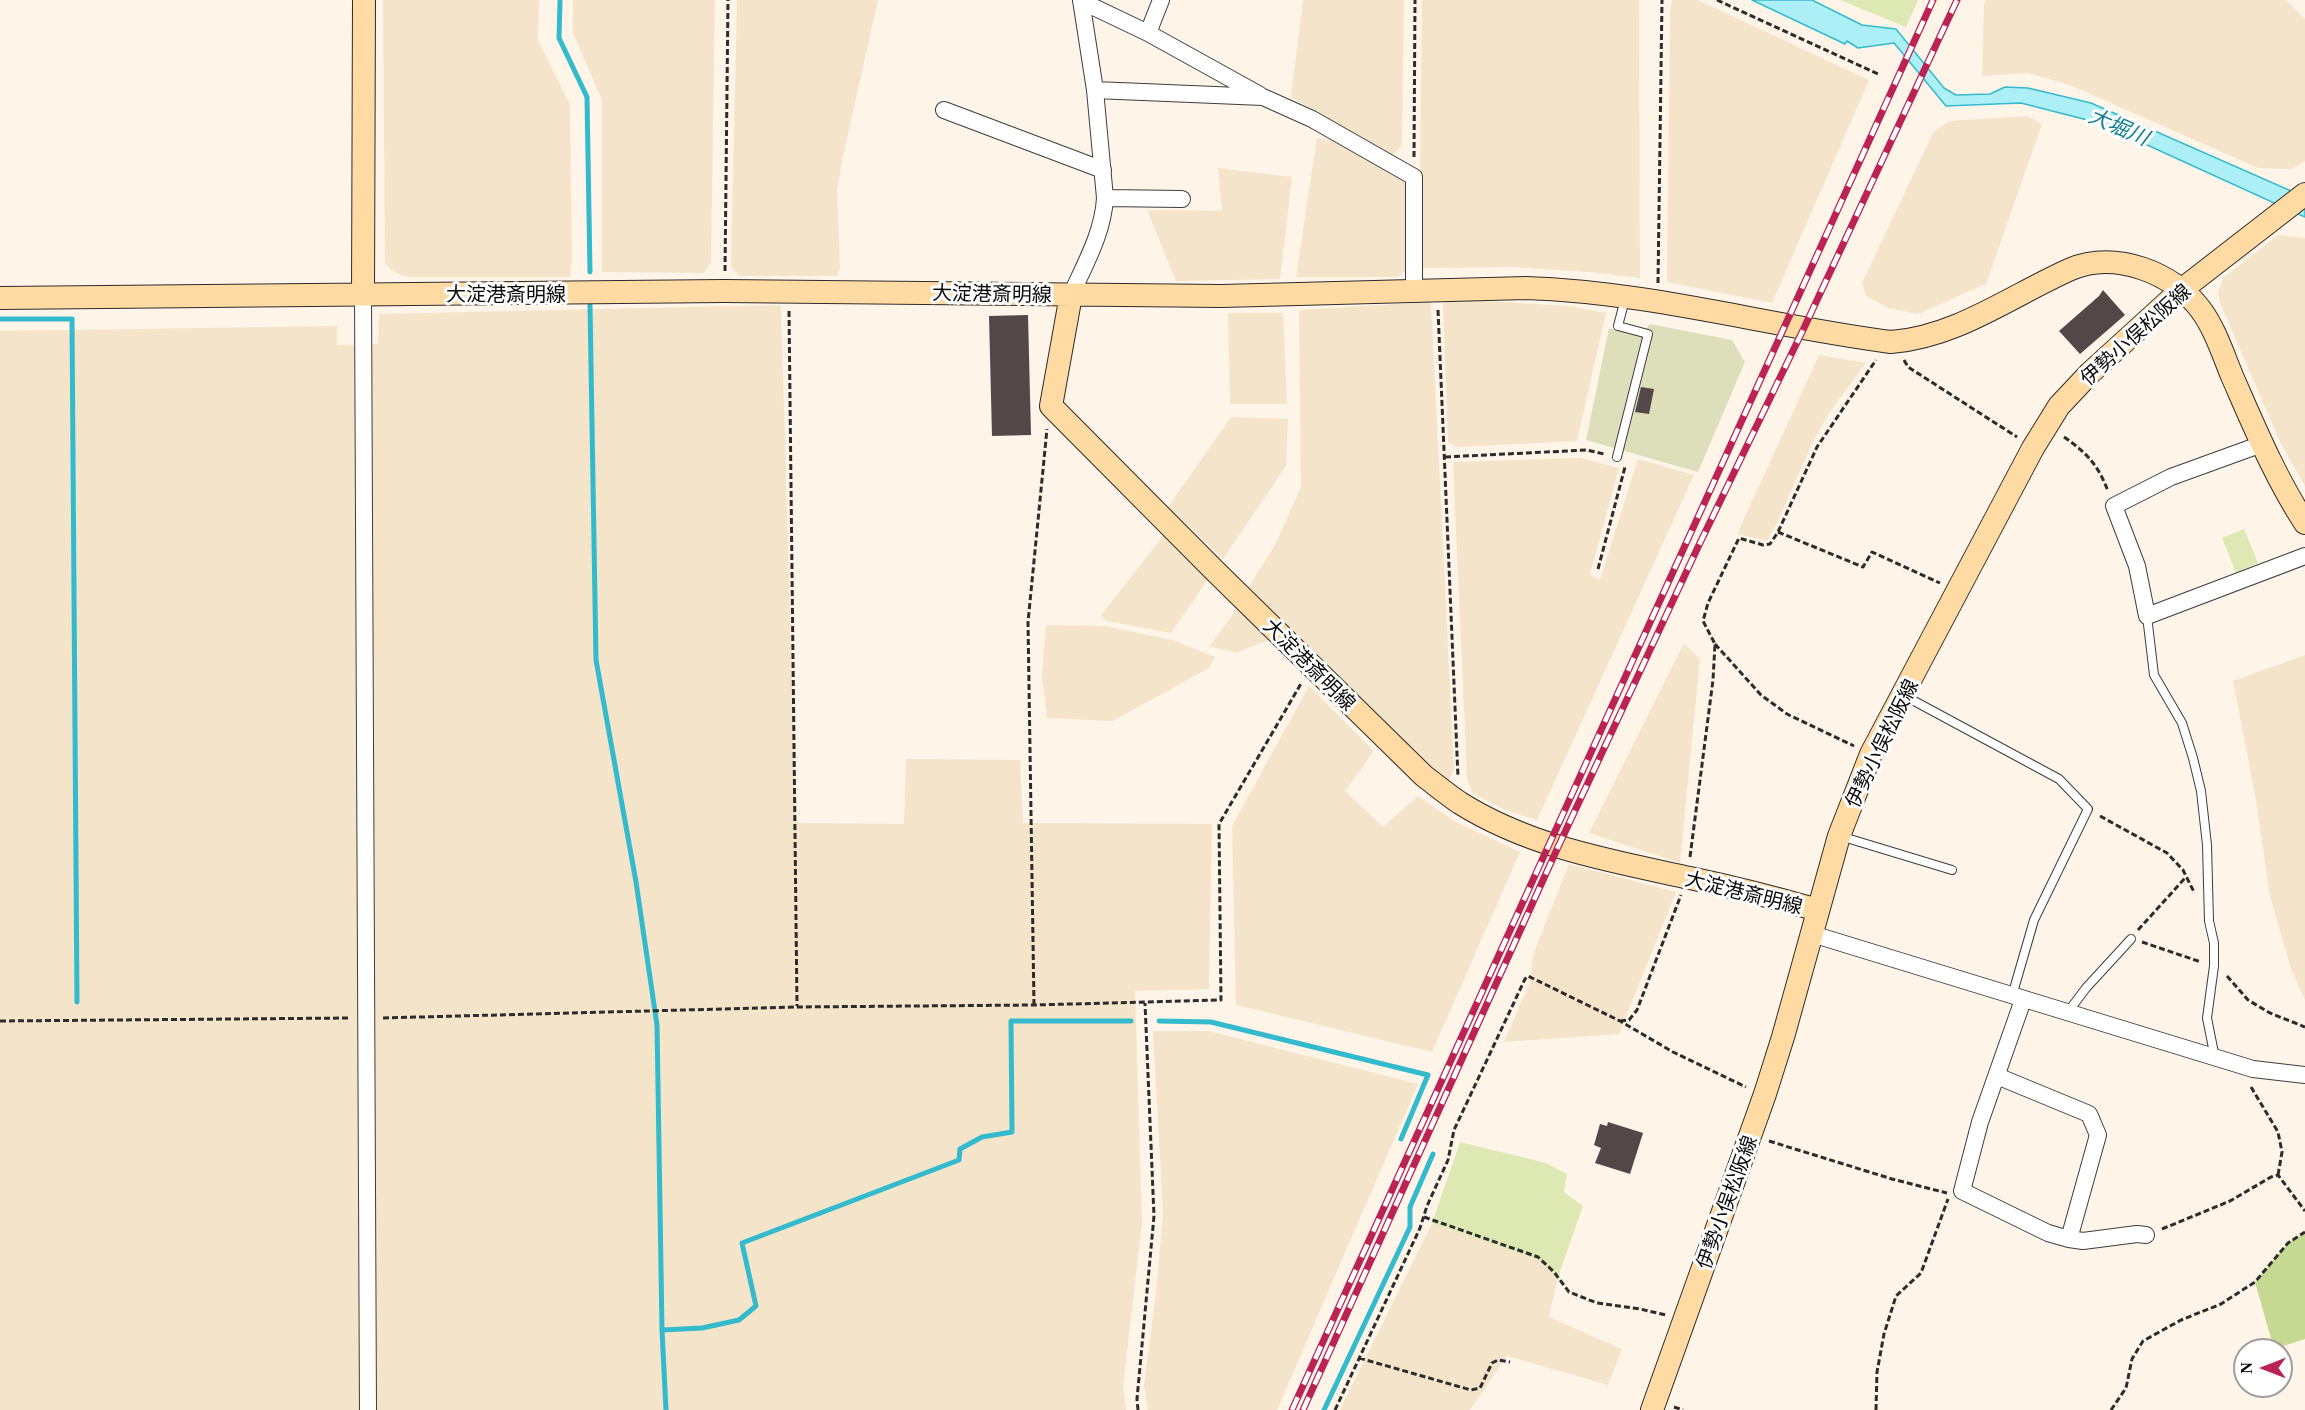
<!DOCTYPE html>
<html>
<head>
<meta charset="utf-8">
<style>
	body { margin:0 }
	#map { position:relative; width:2305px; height:1410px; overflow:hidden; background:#fff4e8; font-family:Georgia,serif }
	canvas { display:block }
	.north { position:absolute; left:2233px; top:1338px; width:60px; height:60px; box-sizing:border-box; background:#fff; border:2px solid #9d9d9d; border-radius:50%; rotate:270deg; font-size:16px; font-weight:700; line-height:24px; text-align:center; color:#0a0a0a }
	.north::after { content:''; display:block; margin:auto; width:21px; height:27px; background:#ba2354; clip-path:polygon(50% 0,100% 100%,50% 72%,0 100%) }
</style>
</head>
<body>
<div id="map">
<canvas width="2305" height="1410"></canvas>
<div class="north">N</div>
</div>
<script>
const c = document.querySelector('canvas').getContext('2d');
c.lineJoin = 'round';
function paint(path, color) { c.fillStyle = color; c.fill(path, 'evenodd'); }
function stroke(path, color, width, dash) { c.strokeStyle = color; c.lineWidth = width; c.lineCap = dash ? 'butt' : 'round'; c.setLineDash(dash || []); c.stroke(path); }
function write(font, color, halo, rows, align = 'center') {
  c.font = font + ' Georgia,"Noto Sans JP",serif'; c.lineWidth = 6; c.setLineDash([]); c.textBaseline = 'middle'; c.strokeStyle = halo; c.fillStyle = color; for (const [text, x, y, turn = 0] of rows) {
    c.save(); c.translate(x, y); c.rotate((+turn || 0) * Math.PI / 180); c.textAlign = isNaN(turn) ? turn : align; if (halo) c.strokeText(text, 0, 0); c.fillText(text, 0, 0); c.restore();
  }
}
paint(new Path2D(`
	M383 0H539L538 40 570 105 572 262 570 277H407L392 271 385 263Z
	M573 0H715L711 263 704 273 602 272V100L573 33Z
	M737 0H878L842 161 837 191 840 267 837 276H739L731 266Z
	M1303 0H1404L1402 145 1393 155 1291 97Z
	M1422 0H1639L1640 278 1590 272 1513 267 1425 268 1419 264Z
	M1672 0H1698L1869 80 1772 303 1667 282 1670 12Z
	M1986 0H2286L2305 19V161L2292 169 2258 168 2070 85 2028 73 1982 76 1984 5Z
	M2027 116 2042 124 1986 284 1918 314 1888 308 1866 296 1862 283 1934 131 1950 121Z
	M1317 138 1337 141 1408 182 1406 271 1398 277H1296Z
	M1218 168 1292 177 1280 279 1176 281 1147 210 1222 211Z
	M2278 235 2305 238V486L2281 444 2220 303 2218 292 2223 278Z
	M1450 299 1569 306 1606 313 1577 441 1456 447 1448 442 1443 303Z
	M1431 302 1454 768 1448 783 1248 588 1275 545 1301 487 1299 310Z
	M781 305 796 823 904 824 906 759 1020 760 1023 823 1212 824 1209 989 1135 991 1142 1223 1123 1387 1126 1410H0V331L337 326V345L378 344 379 314Z
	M1228 313H1283L1287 404H1230Z
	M1819 355 1866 363 1829 413 1811 446 1777 523 1767 541 1737 534Z
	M1231 417 1288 419 1286 466 1223 559 1168 507Z
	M1581 458 1619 468 1590 574 1600 580 1638 459 1694 475 1537 820 1503 809 1472 793 1467 778 1453 462Z
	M1164 535 1210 576 1171 633 1107 621 1101 615Z
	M1237 608 1271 639 1236 653 1210 646Z
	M1046 625 1104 626 1173 640 1215 657 1209 668 1113 721 1047 718 1042 676Z
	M1684 643 1700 659 1680 863 1589 833Z
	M2305 655V1000L2291 969 2270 896 2256 800 2233 681Z
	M1309 686 1374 751 1345 791 1383 827 1418 796 1456 822 1520 852 1432 1052 1236 1005 1232 826Z
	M1569 864 1676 892 1619 1034 1504 1042 1530 982 1533 955Z
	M1153 1031H1209L1418 1084 1277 1410H1148L1144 1385 1156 1293 1163 1214Z
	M1432 1223 1541 1261 1558 1277 1549 1317 1622 1349 1608 1385 1507 1356 1470 1410H1340Z`), '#f4e4c9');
paint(new Path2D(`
	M1840 0H1918L1906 27Z
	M2244 529 2258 563 2236 573 2222 538Z
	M1460 1142 1546 1163 1567 1174 1564 1192 1583 1206 1558 1277 1541 1261 1432 1223Z`), '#dde8b3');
paint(new Path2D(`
	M2305 1232V1339L2274 1349 2255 1282 2288 1243Z`), '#c6d992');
paint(new Path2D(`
	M1650 324 1732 340 1745 362 1698 472 1586 440 1609 328 1641 336Z`), '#dddfbb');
const water = new Path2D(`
	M1752 0H1812L1862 25 1896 29 1944 88 1956 95 1990 94 2005 87 2028 88 2091 103 2305 197V217L2099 123 2021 103 1946 106 1894 43 1858 48 1847 41 1845 44Z`);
paint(water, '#adeff6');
stroke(water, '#34bacd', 1.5);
stroke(new Path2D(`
	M560 0 559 38 587 97 590 272
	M590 305 596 660 636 882 657 1025 662 1330 702 1328 739 1320 756 1306 742 1243 959 1160 960 1149 982 1137 1012 1132 1011 1021H1131
	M0 319H72L77 1002
	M1159 1021 1211 1022 1428 1075 1401 1139
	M662 1330 666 1410
	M1324 1410 1410 1227V1207L1433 1154`), '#34bacd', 5);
paint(new Path2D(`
	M2103 290 2125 315 2080 354 2059 331 2099 296Z
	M1028 315 1031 435 992 436 989 316Z
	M1641 387 1654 389 1649 414 1635 412Z
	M1608 1122 1643 1133 1630 1174 1595 1163 1601 1148 1594 1145 1600 1124 1607 1126Z`), '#534847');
const lane = new Path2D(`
	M1617 457 1648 334 1618 326 1625 299
	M2147 616 2154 675 2182 723 2193 758 2201 791 2207 845 2209 921 2214 943V966L2207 1018 2215 1058
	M1903 695 2059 779 2088 809 2034 920 2012 996
	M1840 836 1952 870
	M2068 1012 2086 988 2131 939`);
const street = new Path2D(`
	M1081 1 1148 33 1260 95
	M1148 33 1161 0
	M1095 90 1263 97 1312 119 1414 177V289
	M944 110 1103 170
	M1105 198 1182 199
	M363 294 368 1410
	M1071 295C1085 264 1103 233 1105 198L1095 90 1081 0
	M2262 444 2171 477 2114 506 2137 566 2147 616 2305 556
	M1812 934 2253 1069 2305 1075
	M2023 1000 1980 1122 1962 1191 2048 1233 2069 1239 2083 1241 2137 1234 2146 1235
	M1997 1076 2089 1114 2098 1135 2069 1239`);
const secondary = new Path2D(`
	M363 294 364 0
	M1071 295 1051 406 1215 571 1424 776C1436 785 1448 795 1460 803 1530 847 1611 861 1690 878 1733 887 1776 898 1818 910
	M0 298 724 291 1222 296 1526 288C1650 292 1768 326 1891 342 1957 337 2012 295 2071 269 2115 250 2174 273 2201 310 2215 329 2223 354 2232 376 2254 426 2275 477 2305 523
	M1652 1410 1765 1094 1783 1037 1839 836 1871 754 2033 448 2059 406 2090 373 2180 291 2305 194`);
stroke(lane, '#3d3d3d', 10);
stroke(street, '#3d3d3d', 18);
stroke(secondary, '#2c2c2c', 24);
stroke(new Path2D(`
	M1717 0 1880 75
	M1414 157 1415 0
	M725 271 728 0
	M1658 283 1662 0
	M1438 310 1458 777
	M789 311 797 1006
	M1904 360 1908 367 2017 437
	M2064 437C2087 453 2098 465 2108 491
	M1445 457 1587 450 1604 454
	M1778 532 1863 567 1872 552 1940 583
	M1598 569 1625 467
	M1715 644 1761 695 1787 714 1854 746
	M2100 816 2167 853 2183 870 2194 892
	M1690 857 1713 680 1715 644 1703 621 1708 603 1739 538 1763 545 1770 544 1778 532 1817 447 1876 360
	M2138 930 2186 877
	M2142 942 2201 962
	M2227 976 2248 1000 2270 1013 2305 1027
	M1034 1005 1028 622 1047 429
	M383 1018 797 1007 1034 1005 1221 1000 1219 824 1302 682
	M0 1021 349 1018
	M1620 1021 1629 1020 1637 1010 1681 895
	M2251 1087 2278 1132 2282 1152 2278 1175
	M1769 1141 1892 1179 1947 1193
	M1424 1217 1538 1257 1554 1272 1569 1292 1597 1303 1640 1309 1666 1315
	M2162 1229 2230 1201 2271 1177 2278 1175 2305 1211
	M1359 1358 1471 1390 1480 1388 1492 1363 1498 1360 1510 1362
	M1674 1407 1683 1410
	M1138 1410 1137 1399 1154 1216 1145 1003
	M1335 1410 1420 1228 1427 1206 1448 1160 1454 1130 1525 979 1528 976 1620 1021 1673 1052 1746 1087
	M1876 1410 1877 1372 1884 1334 1896 1296 1921 1273 1948 1199
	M2111 1410 2126 1388 2132 1359 2143 1341 2181 1320 2221 1304 2255 1282 2288 1243 2305 1232`), '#2c2c2c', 3, [6, 3]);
stroke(lane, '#fff', 8);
stroke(street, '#fff', 16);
stroke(secondary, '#ffdba3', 22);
const rail = new Path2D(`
	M1292 1410 1933 0
	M1303 1410 1558 847 1698 547 1804 328 1957 0`);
stroke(rail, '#ba2354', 7);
stroke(rail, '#fff', 4.5, [14]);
write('20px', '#0a0a0a', '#fff', [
	["大淀港斎明線",506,293],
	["大淀港斎明線",992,293,1],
	["伊勢小俣松阪線",2135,334,-42],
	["大淀港斎明線",1310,664,45],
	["伊勢小俣松阪線",1881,743,-64],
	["大淀港斎明線",1744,892,14],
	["伊勢小俣松阪線",1726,1202,-70]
]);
write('italic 21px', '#158094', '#fff', [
	["大堀川",2119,126,23]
]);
</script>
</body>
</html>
